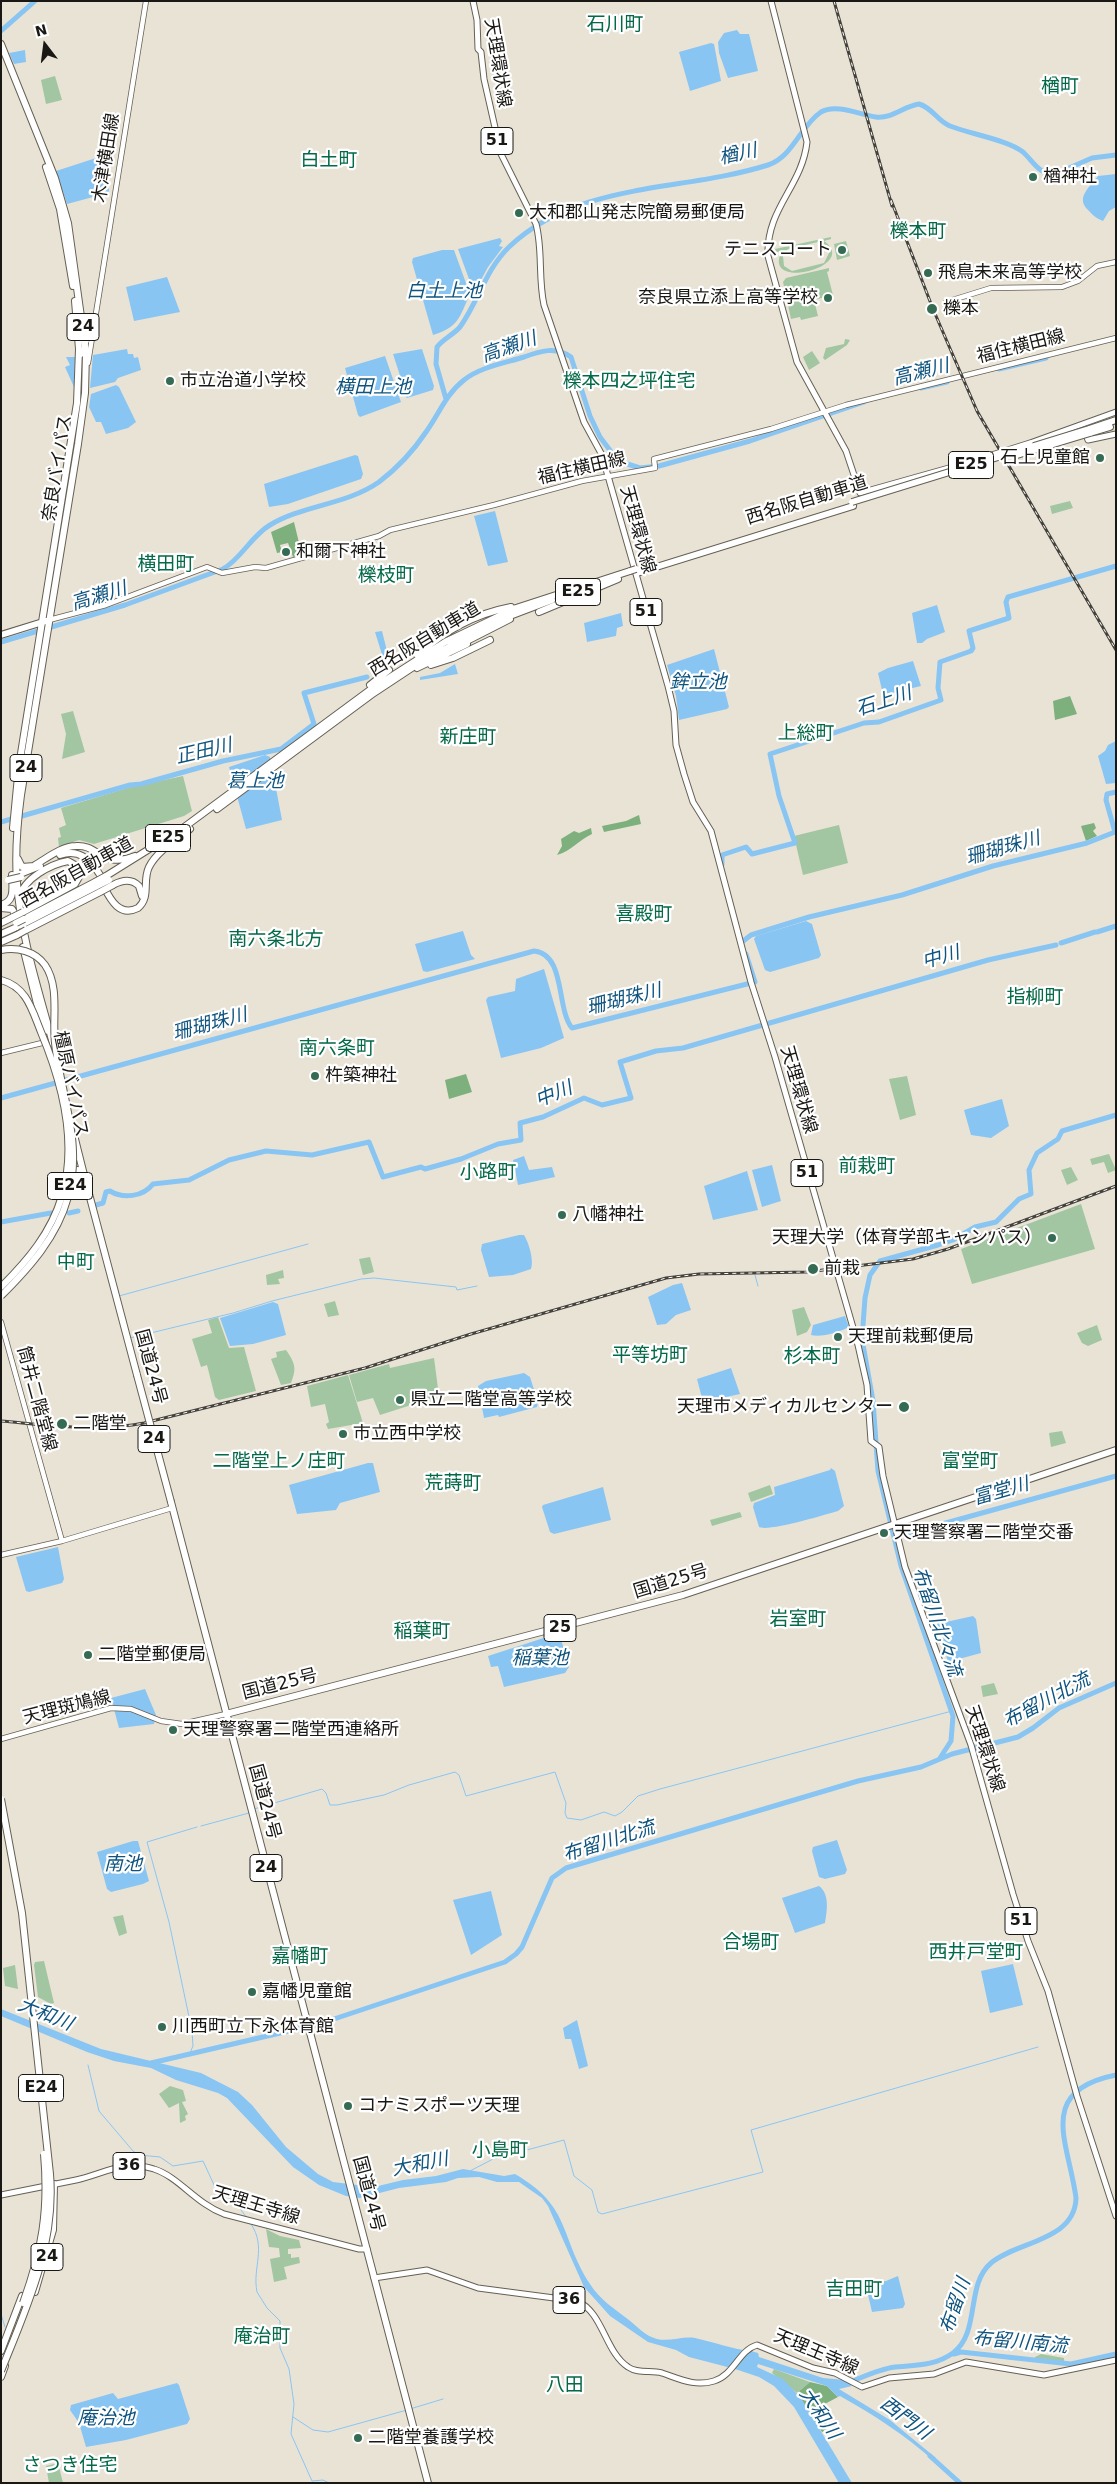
<!DOCTYPE html>
<html>
<head>
<meta charset="utf-8">
<style>
	body { margin:0 }
	#map { position:relative; width:1117px; height:2484px; overflow:hidden; background:#e9e3d6; font-family:"DejaVu Sans",sans-serif }
	canvas { display:block }
	.frame { position:absolute; inset:0; border:2px solid #1a1814; pointer-events:none }
	.north { position:absolute; left:20px; top:20px; width:50px; height:50px; -webkit-text-stroke:4px #fff; paint-order:stroke; rotate:345deg; font-size:14px; font-weight:700; line-height:20px; text-align:center; color:#1a1814 }
	.north::after { content:''; display:block; margin:auto; width:18px; height:22px; background:#1a1814; clip-path:polygon(50% 0,100% 100%,50% 72%,0 100%) }
</style>
</head>
<body>
<div id="map">
<canvas width="1117" height="2484"></canvas>
<div class="frame"></div>
<div class="north">N</div>
</div>
<script>
const c = document.querySelector('canvas').getContext('2d');
c.lineJoin = 'round';
function paint(path, color) { c.fillStyle = color; c.fill(path, 'evenodd'); }
function stroke(path, color, width, dash) { c.strokeStyle = color; c.lineWidth = width; c.lineCap = dash ? 'butt' : 'round'; c.setLineDash(dash || []); c.stroke(path); }
function write(font, color, halo, rows, align = 'center') {
  c.font = font + ' "DejaVu Sans","Noto Sans JP",sans-serif'; c.lineWidth = 4.5; c.setLineDash([]); c.textBaseline = 'middle'; c.strokeStyle = halo; c.fillStyle = color; for (const [text, x, y, turn = 0] of rows) {
    c.save(); c.translate(x, y); c.rotate((+turn || 0) * Math.PI / 180); c.textAlign = isNaN(turn) ? turn : align; if (halo) c.strokeText(text, 0, 0); c.fillText(text, 0, 0); c.restore();
  }
}
paint(new Path2D(`
	M55 76 62 100 46 104 41 80Z
	M831 237V239L824 241C861 267 760 292 782 251L776 252 775 249ZM818 242 825 245 829 253 824 263 792 271 784 266 783 256 788 249Z
	M846 241 850 256 837 260 834 244Z
	M829 268V271L827 272 833 295 814 300 818 316 801 320 800 317 791 319 783 282 786 278Z
	M845 339 850 340 847 345 825 360 823 358 826 348 844 344Z
	M812 351 820 363 809 370 803 357Z
	M1070 501 1073 508 1052 514 1050 506Z
	M73 711 85 752 62 759 66 734 61 714Z
	M183 776 192 811 184 816 94 844 79 840 59 847 58 838 61 837 59 828 66 825 61 808 131 787Z
	M839 825 848 863 803 875 794 836Z
	M907 1076 916 1115 900 1120 889 1079Z
	M1109 1154 1116 1170 1108 1173 1104 1162 1092 1165 1090 1159Z
	M1071 1167 1078 1180 1067 1185 1061 1170Z
	M1081 1204 1095 1249 972 1284 961 1249Z
	M370 1257 374 1272 363 1275 359 1259Z
	M283 1270 284 1278 278 1279 280 1284 267 1285 266 1275Z
	M335 1301 339 1315 328 1317 324 1304Z
	M804 1307 811 1325 807 1332 797 1336 792 1310Z
	M218 1317 229 1348 244 1347 256 1391 219 1400 215 1397 207 1365 201 1367 192 1339 212 1333 208 1320Z
	M1097 1325 1102 1340 1088 1346 1082 1343 1077 1333Z
	M286 1350C295 1363 297 1368 291 1383L281 1385 271 1359 277 1357 276 1352Z
	M434 1358 439 1396 380 1415 373 1398 357 1402 349 1375 389 1364 390 1368Z
	M348 1375 363 1423 328 1429 326 1424 329 1422 325 1404 311 1407 307 1386Z
	M1062 1431 1066 1443 1051 1447 1049 1433Z
	M770 1485 773 1494 751 1502 748 1493Z
	M740 1512 742 1517 712 1526 710 1520Z
	M994 1683 998 1694 983 1697 981 1686Z
	M123 1915 127 1933 119 1936 113 1917Z
	M44 1961 54 2003 51 2004 38 1997 34 1965 35 1962Z
	M15 1965 18 1989 5 1986 3 1968Z
	M170 2086 183 2090 186 2101 182 2102 188 2114 185 2116 186 2120 180 2123 179 2103 169 2108 159 2094Z
	M266 2229 280 2236 299 2240 301 2248 288 2249V2254H291V2258L299 2257 300 2263 284 2267 287 2279 274 2282 270 2259 280 2257 279 2248 269 2247Z
	M1041 2354 1064 2358V2363L1036 2361 1035 2357Z
	M774 2369 810 2382 797 2393 772 2373Z
	M58 2463 63 2483H49L46 2466Z`), '#a1c6a1');
paint(new Path2D(`
	M294 522 300 547 297 548 299 555 293 557 288 543 280 545 282 552 277 553 271 532Z
	M1070 696 1077 714 1055 720 1053 701Z
	M639 815 641 824 604 832 602 826 626 821Z
	M1094 823 1096 828 1093 831 1097 836 1086 841 1081 826Z
	M591 828 592 834C579 840 571 851 557 855L562 846 561 839 574 831 579 833Z
	M466 1074 472 1092 449 1099 445 1080Z
	M810 2382 827 2386 838 2397 821 2406 829 2430 822 2432 797 2393Z`), '#7eb07d');
paint(new Path2D(`
	M737 30 740 34H749L758 71 728 78 719 53 718 42 724 33Z
	M711 43 714 44 721 81 690 91 679 52Z
	M25 50 26 62 14 64 9 53Z
	M96 158 99 160 109 190 108 193 67 204 56 171Z
	M1116 174V207L1109 211 1103 221C1095 218 1092 214 1087 209 1076 197 1090 187 1098 176Z
	M500 238 502 241 499 246 503 247 488 267 475 291 473 290 458 249Z
	M442 250H454L470 294C459 318 459 327 433 335L412 262 413 258Z
	M167 277 180 312 134 321 126 287Z
	M127 349 128 354H133L134 358 138 357 141 370 118 378 115 382 90 388 93 355Z
	M422 349 434 386 433 390 407 398 404 395 403 385 393 354Z
	M385 356 401 402 360 417 358 415 345 368Z
	M66 357H75L74 387 65 367 70 365Z
	M116 385 119 387 136 422 128 428 106 434 101 422H96L89 407 91 394Z
	M355 455 358 456 363 474 361 479 288 504 269 507 264 484Z
	M495 511 508 562 488 566 474 516Z
	M937 605 945 632 927 639 922 643H917L912 613Z
	M621 613 623 626 617 628 616 636 587 642 584 623Z
	M382 631 389 659 384 661 375 632Z
	M714 649 729 707 727 709 679 720 676 696 667 665Z
	M913 661 921 686 888 694 882 690 878 673 888 668Z
	M455 664 458 674 420 680V677L440 673Z
	M1116 741V783L1106 784 1098 756 1105 751 1108 745Z
	M265 755 270 757 282 820 246 829 229 767Z
	M806 921 812 924 821 955 819 958 770 972 765 970 754 939 756 936Z
	M463 931 471 955 475 959 427 972 423 971 415 944Z
	M544 969 564 1038 541 1048 501 1058 486 1000 488 997 515 991 516 979Z
	M1002 1099 1009 1126 991 1138 971 1135 964 1110Z
	M524 1156 529 1170 552 1167 555 1177 518 1185 513 1160Z
	M772 1165 781 1201 762 1207 752 1170Z
	M747 1171 758 1210 713 1220 704 1186Z
	M519 1235H524C529 1243 534 1260 531 1269L513 1275 489 1277 481 1250 482 1244Z
	M682 1283 691 1310 676 1315 666 1324 657 1325 648 1297 673 1285Z
	M273 1302 278 1304 286 1335 253 1344 230 1346 220 1318Z
	M845 1316 849 1327C840 1332 821 1338 811 1335L813 1325Z
	M731 1368 740 1394 703 1402 697 1379Z
	M524 1373 530 1377 538 1402 537 1407 499 1417 498 1415 484 1418 478 1386 486 1381Z
	M368 1463H373L380 1492 340 1503 336 1510 297 1514 289 1485Z
	M831 1468 835 1471 844 1506 838 1511C824 1515 768 1532 759 1527L753 1507 754 1503 775 1495 774 1487 830 1470Z
	M603 1487 611 1520 554 1534 550 1532 542 1507 543 1505Z
	M58 1547 64 1579 62 1583 29 1592 26 1591 16 1557Z
	M973 1616 976 1619 981 1653 948 1662 937 1624Z
	M556 1634 560 1636 569 1667 565 1673 504 1687 498 1666 491 1667 488 1656Z
	M145 1689 156 1715 154 1724 119 1728 111 1698Z
	M837 1840 847 1870 845 1874 825 1879 819 1877 812 1851 813 1847Z
	M133 1841H138L149 1881 143 1884 111 1892 107 1889 97 1852Z
	M819 1886C830 1894 827 1911 825 1923L795 1933 782 1898Z
	M491 1891 502 1935 471 1955 453 1900Z
	M1013 1964 1023 2005 990 2013 981 1971Z
	M1 2009 101 2049 201 2073 238 2092 252 2105 286 2147 318 2174 333 2182 374 2187 403 2180 436 2176 463 2169 504 2176 515 2174C572 2207 559 2236 590 2284 600 2300 615 2309 629 2320 638 2327 645 2336 657 2339 669 2342 683 2336 695 2338 714 2342 731 2349 751 2351L758 2353 759 2357 823 2378 845 2380 852 2386 839 2389 890 2420 936 2458 934 2461C905 2435 874 2415 840 2396L838 2397 827 2386 758 2364 757 2367 783 2379 801 2398 852 2483H839L794 2407 774 2386 759 2377 735 2369 689 2357 676 2350 648 2342 610 2316 584 2287 548 2206 542 2198 519 2182H497L479 2177 458 2178 446 2182 399 2188 360 2198 346 2196 319 2185 293 2167 227 2098 218 2093 176 2080 151 2068 114 2061 87 2052 1 2016Z
	M577 2020 588 2066 579 2069 571 2039H565L563 2028Z
	M898 2276 905 2304 903 2308 872 2312 866 2286 868 2283 886 2281Z
	M177 2383 179 2385 190 2419 187 2424 126 2440 86 2447 79 2423 70 2410 71 2405 113 2393 118 2399Z`), '#89c5f3');
stroke(new Path2D(`
	M755 1275 758 1286
	M119 1296 308 1244
	M130 1338 233 1313 272 1301 361 1279 374 1278 456 1287 457 1290 477 1286
	M254 1809 322 1789 326 1793 330 1805H337L384 1795 409 1785 455 1772 459 1775 466 1796 555 1772 566 1803 565 1813 567 1818 581 1820 604 1812 615 1816 622 1812 638 1796 660 1789 952 1711
	M201 1826 249 1813
	M189 2055 193 2046 192 2031 169 1922 147 1842 197 1827
	M88 2065 99 2111 133 2151 139 2155 160 2157 173 2166 203 2161 215 2187 235 2202 247 2218
	M470 2171 493 2159 564 2140 574 2176 592 2190 598 2212 602 2214 763 2172 751 2130 1038 2047
	M251 2224C267 2248 252 2267 257 2292L267 2308 280 2321V2348L289 2369 294 2404 291 2434 312 2481 323 2480 329 2483
	M1 2314 5 2327
	M410 2409 443 2399
	M293 2417 313 2430 328 2432 407 2410`), '#89c5f3', 1);
stroke(new Path2D(`
	M1 31 35 1
	M999 369 1046 358
	M921 388 947 382
	M446 399 436 364 437 347C443 339 453 335 460 327 478 302 486 269 509 247 578 181 683 192 768 165 793 157 800 126 821 112 836 103 861 115 876 117 892 119 904 106 919 104 933 108 937 121 950 126 970 134 1008 140 1023 152 1033 161 1037 172 1053 175L1092 158 1116 155
	M1 642 125 605 223 569C242 558 251 536 270 525 303 505 346 505 379 482 396 469 414 450 426 432 439 414 446 394 464 380 480 367 505 363 524 357 540 351 556 346 571 357L590 416 600 437 618 461 640 468 659 466 750 441 864 402
	M1 822 130 785 141 784 223 761 281 749 314 724 304 693 367 677
	M722 864V855L746 847 752 854 795 843 779 796 770 754 864 723 879 722 941 700 938 688 940 662 971 651 973 648 969 631 1009 618 1006 602 1008 597 1116 566
	M1097 932 1116 926
	M742 942 751 935 809 917 902 895 993 866 1087 843 1115 832 1106 800 1107 794 1116 792
	M1061 943 1095 932
	M1 1098 534 951C566 954 556 1009 572 1028L755 982 746 954
	M96 1205 103 1203 106 1192 110 1191C123 1199 143 1197 153 1184L189 1180 229 1160 266 1151 312 1155 369 1142 383 1177 421 1167 425 1169 461 1159 498 1144 521 1140 520 1123 543 1117 584 1098 602 1105 631 1098 620 1062 656 1051 683 1048 988 960 1056 945
	M69 1213 78 1211
	M1 1222 51 1213
	M895 1537 1116 1476
	M940 1758 951 1741 953 1716 901 1566 878 1471 873 1401 862 1339 865 1298 870 1275 880 1261 938 1245 953 1240 975 1227 996 1222 1019 1199 1031 1194 1029 1170 1037 1153 1058 1139 1062 1131 1116 1115
	M151 2063 319 2024 505 1962 516 1954 522 1947 552 1878 566 1868 858 1781 921 1767 952 1754 1018 1737 1033 1728 1059 1708 1116 1683
	M954 2354 961 2352 1071 2364 1116 2354
	M848 2383C863 2377 879 2369 895 2367 916 2365 935 2366 953 2353 981 2332 965 2285 991 2263 1017 2241 1075 2241 1076 2198 1069 2143 1035 2091 1116 2075
	M930 2456 960 2483`), '#89c5f3', 5);
const secondary = new Path2D(`
	M946 302 991 288 1062 287 1078 281 1097 266 1116 262
	M81 355 91 330
	M88 363 146 1
	M49 620 106 605 207 567 222 573 255 567 266 568 379 536 390 530 494 505 582 481 655 468 654 459 771 429 846 405 1116 338
	M1 1053 46 1042
	M1 1322 62 1541
	M1 1555 62 1541 172 1508
	M1 1739 111 1708 131 1709 161 1721 182 1724 226 1714`);
const primary = new Path2D(`
	M473 1 477 20 478 49 481 52 484 79 501 154 536 224C543 250 538 278 544 305L584 422 602 455 668 686 674 711 676 745 684 774 693 802 711 831 751 982 775 1057 858 1345 867 1385 871 1441 879 1447 883 1476 905 1567 971 1745 1013 1894 1028 1941 1048 1991 1077 2096 1116 2216
	M771 1 807 142C802 187 766 208 768 256L797 362 846 451 860 493 963 464
	M1085 432 1088 440 1116 434
	M1030 443 1116 412
	M1 2195C26 2190 51 2185 76 2180 103 2174 125 2159 154 2169 179 2177 195 2203 224 2214L359 2249H367
	M374 2278 427 2270 478 2288 577 2301C603 2312 605 2352 628 2367 638 2374 651 2370 662 2373 680 2379 695 2387 714 2381 734 2375 739 2350 757 2345L813 2368 835 2373 862 2387 889 2378 934 2374 966 2362 1044 2375 1116 2360`);
const highway = new Path2D(`
	M1 44 55 178 68 223 86 353 85 393 78 444 21 795C17 825 15 854 17 883 21 938 39 991 53 1044
	M46 167 60 209 73 286
	M1089 429 1116 420
	M1090 433 1110 427
	M637 573 853 506
	M539 612 618 579
	M1 635 46 621
	M462 637 502 619 552 600
	M461 644 510 619
	M417 655C445 631 474 614 511 607
	M433 656 466 637
	M431 665 453 658 490 640
	M417 668 467 644
	M370 685 389 670
	M217 809 371 695 436 652
	M13 828 19 766 77 403 79 349 75 301
	M60 855C79 848 91 860 100 875
	M18 859 22 867 34 866
	M35 865C47 858 62 846 76 846 98 844 102 869 135 856
	M20 874 40 866
	M106 876 183 828 370 690 445 642 516 608 630 571
	M113 885C122 880 131 878 139 886L142 896
	M104 887C111 901 120 917 138 908 151 897 142 881 149 867 157 851 176 840 190 829
	M20 897C23 879 51 864 68 861L77 866 79 877 75 884 23 912
	M1 905C16 901 12 887 12 875
	M1 908 12 909 18 919
	M28 917 95 882
	M1 923 13 917
	M25 923 97 886
	M26 930 100 892
	M1 934 17 927
	M1 942 17 935
	M23 947 44 1032
	M74 1135 84 1175
	M69 1172 78 1170 84 1175 137 1375
	M171 1502 428 2483
	M226 1714 683 1595 1116 1450
	M35 2292 53 2230 54 2184
	M1 2351 22 2296
	M1 2377 5 2366`);
stroke(secondary, '#656054', 6);
stroke(primary, '#656054', 7);
stroke(highway, '#656054', 8);
stroke(secondary, '#fff', 4.5);
stroke(primary, '#fff', 5);
stroke(highway, '#fff', 6);
const rail = new Path2D(`
	M834 1 892 206
	M891 200 933 309 977 411 1116 650
	M1 1421C48 1425 98 1432 144 1423L365 1368 471 1334 666 1278 699 1274 807 1272 913 1259 948 1249 1116 1186`);
stroke(rail, '#45423c', 3);
stroke(rail, '#fff', 1, [4]);
const primaryBridge = new Path2D(`
	M963 464 1030 443`);
const highwayBridge = new Path2D(`
	M1017 455 1090 433
	M852 502 1089 429
	M630 571 636 569
	M8 880 21 877
	M95 882 106 876
	M97 886 109 880
	M100 892 113 885
	M13 917 23 912
	M16 923 24 919
	M17 935 26 930
	M1 950C17 947 35 951 45 965 60 987 52 1019 55 1043 61 1096 83 1142 68 1197 57 1237 30 1267 1 1296
	M1 980C27 987 32 1010 41 1032 62 1082 78 1142 62 1196 51 1233 28 1260 1 1287
	M137 1375 171 1502
	M1 1799 22 1913 50 2174C56 2244 27 2307 1 2371
	M23 2303C42 2251 49 2210 44 2154`);
stroke(primaryBridge, '#656054', 7, []);
stroke(highwayBridge, '#656054', 8, []);
stroke(primaryBridge, '#fff', 5);
stroke(highwayBridge, '#fff', 6);
for (const [x, y, r, color] of [
	[1033,177,5,"#356b52"],
	[519,213,5,"#356b52"],
	[842,250,5,"#356b52"],
	[928,273,5,"#356b52"],
	[828,298,5,"#356b52"],
	[932,309,6,"#356b52"],
	[170,381,5,"#356b52"],
	[1100,458,5,"#356b52"],
	[286,552,5,"#356b52"],
	[315,1076,5,"#356b52"],
	[562,1215,5,"#356b52"],
	[1052,1238,5,"#356b52"],
	[813,1269,6,"#356b52"],
	[838,1337,5,"#356b52"],
	[400,1400,5,"#356b52"],
	[904,1407,6,"#356b52"],
	[62,1424,6,"#356b52"],
	[343,1434,5,"#356b52"],
	[884,1533,5,"#356b52"],
	[88,1655,5,"#356b52"],
	[173,1730,5,"#356b52"],
	[252,1992,5,"#356b52"],
	[162,2027,5,"#356b52"],
	[348,2106,5,"#356b52"],
	[358,2438,5,"#356b52"]
]) { const dot = new Path2D(); dot.arc(x, y, r, 0, 2 * Math.PI); c.fillStyle = color; c.fill(dot); stroke(dot, '#fff', 2); }
for (const [x, y, w] of [
	[497,141,32],
	[83,327,32],
	[971,465,45],
	[578,592,45],
	[646,612,32],
	[26,768,32],
	[168,838,45],
	[807,1173,32],
	[70,1186,45],
	[154,1439,32],
	[560,1628,32],
	[266,1868,32],
	[1021,1921,32],
	[41,2088,45],
	[129,2166,32],
	[47,2257,32],
	[569,2300,32]
]) { const box = new Path2D(); box.roundRect(x - w / 2, y - 13.5, w, 27, 4); c.fillStyle = '#fff'; c.fill(box); stroke(box, '#1a1814', 1); }
write('bold 16px', '#1a1814', null, [
	["51",497,141],
	["24",83,327],
	["E25",971,465],
	["E25",578,592],
	["51",646,612],
	["24",26,768],
	["E25",168,838],
	["51",807,1173],
	["E24",70,1186],
	["24",154,1439],
	["25",560,1628],
	["24",266,1868],
	["51",1021,1921],
	["E24",41,2088],
	["36",129,2166],
	["24",47,2257],
	["36",569,2300]
]);
write('18px', '#1a1814', '#fff', [
	["天理環状線",497,63,81],
	["木津横田線",107,158,-81],
	["福住横田線",1021,347,-14],
	["奈良バイパス",58,468,-81],
	["福住横田線",582,469,-13],
	["西名阪自動車道",807,501,-17],
	["天理環状線",637,530,75],
	["西名阪自動車道",425,640,-31],
	["西名阪自動車道",77,873,-29],
	["橿原バイパス",70,1084,78],
	["天理環状線",798,1090,74],
	["国道24号",150,1367,75],
	["筒井二階堂線",36,1399,75],
	["国道25号",671,1582,-17],
	["国道25号",280,1685,-14],
	["天理斑鳩線",67,1708,-14],
	["天理環状線",984,1749,72],
	["国道24号",264,1802,75],
	["国道24号",368,2194,75],
	["天理王寺線",256,2206,17],
	["天理王寺線",816,2353,23]
]);
write('18px', '#1a1814', '#fff', [
	["楢神社",1043,177],
	["大和郡山発志院簡易郵便局",529,213],
	["テニスコート",832,250,"right"],
	["飛鳥未来高等学校",938,273],
	["奈良県立添上高等学校",818,298,"right"],
	["櫟本",943,309],
	["市立治道小学校",180,381],
	["石上児童館",1090,458,"right"],
	["和爾下神社",296,552],
	["杵築神社",325,1076],
	["八幡神社",572,1215],
	["天理大学（体育学部キャンパス）",1042,1238,"right"],
	["前栽",824,1269],
	["天理前栽郵便局",848,1337],
	["県立二階堂高等学校",410,1400],
	["天理市メディカルセンター",893,1407,"right"],
	["二階堂",73,1424],
	["市立西中学校",353,1434],
	["天理警察署二階堂交番",894,1533],
	["二階堂郵便局",98,1655],
	["天理警察署二階堂西連絡所",183,1730],
	["嘉幡児童館",262,1992],
	["川西町立下永体育館",172,2027],
	["コナミスポーツ天理",358,2106],
	["二階堂養護学校",368,2438]
], 'left');
write('19px', '#036946', '#fff', [
	["石川町",615,25],
	["楢町",1060,87],
	["白土町",329,161],
	["櫟本町",918,232],
	["櫟本四之坪住宅",629,382],
	["横田町",166,565],
	["櫟枝町",386,576],
	["上総町",806,734],
	["新庄町",468,738],
	["喜殿町",644,915],
	["南六条北方",276,940],
	["指柳町",1035,998],
	["南六条町",337,1049],
	["前栽町",867,1167],
	["小路町",488,1173],
	["中町",76,1263],
	["平等坊町",650,1356],
	["杉本町",812,1357],
	["二階堂上ノ庄町",279,1462],
	["富堂町",970,1462],
	["荒蒔町",453,1484],
	["岩室町",798,1620],
	["稲葉町",422,1632],
	["合場町",751,1943],
	["西井戸堂町",976,1953],
	["嘉幡町",300,1957],
	["小島町",500,2151],
	["吉田町",854,2290],
	["庵治町",262,2337],
	["八田",565,2386],
	["さつき住宅",70,2466]
]);
write('italic 19px', '#0f547f', '#fff', [
	["楢川",738,155,-12],
	["白土上池",444,292],
	["高瀬川",509,348,-19],
	["高瀬川",921,373,-14],
	["横田上池",373,388],
	["高瀬川",99,597,-17],
	["鉾立池",698,683],
	["石上川",884,702,-18],
	["正田川",204,752,-13],
	["葛上池",255,782],
	["珊瑚珠川",1003,849,-16],
	["中川",941,958,-16],
	["珊瑚珠川",624,1000,-14],
	["珊瑚珠川",210,1025,-15],
	["中川",554,1095,-22],
	["富堂川",1001,1492,-16],
	["布留川北々流",936,1622,71],
	["稲葉池",540,1659],
	["布留川北流",1047,1701,-28],
	["布留川北流",609,1842,-18],
	["南池",123,1865],
	["大和川",45,2015,22],
	["大和川",420,2165,-11],
	["布留川",956,2306,-71],
	["布留川南流",1020,2343,5],
	["大和川",819,2414,56],
	["庵治池",106,2419],
	["西門川",905,2419,37]
]);
</script>
</body>
</html>
